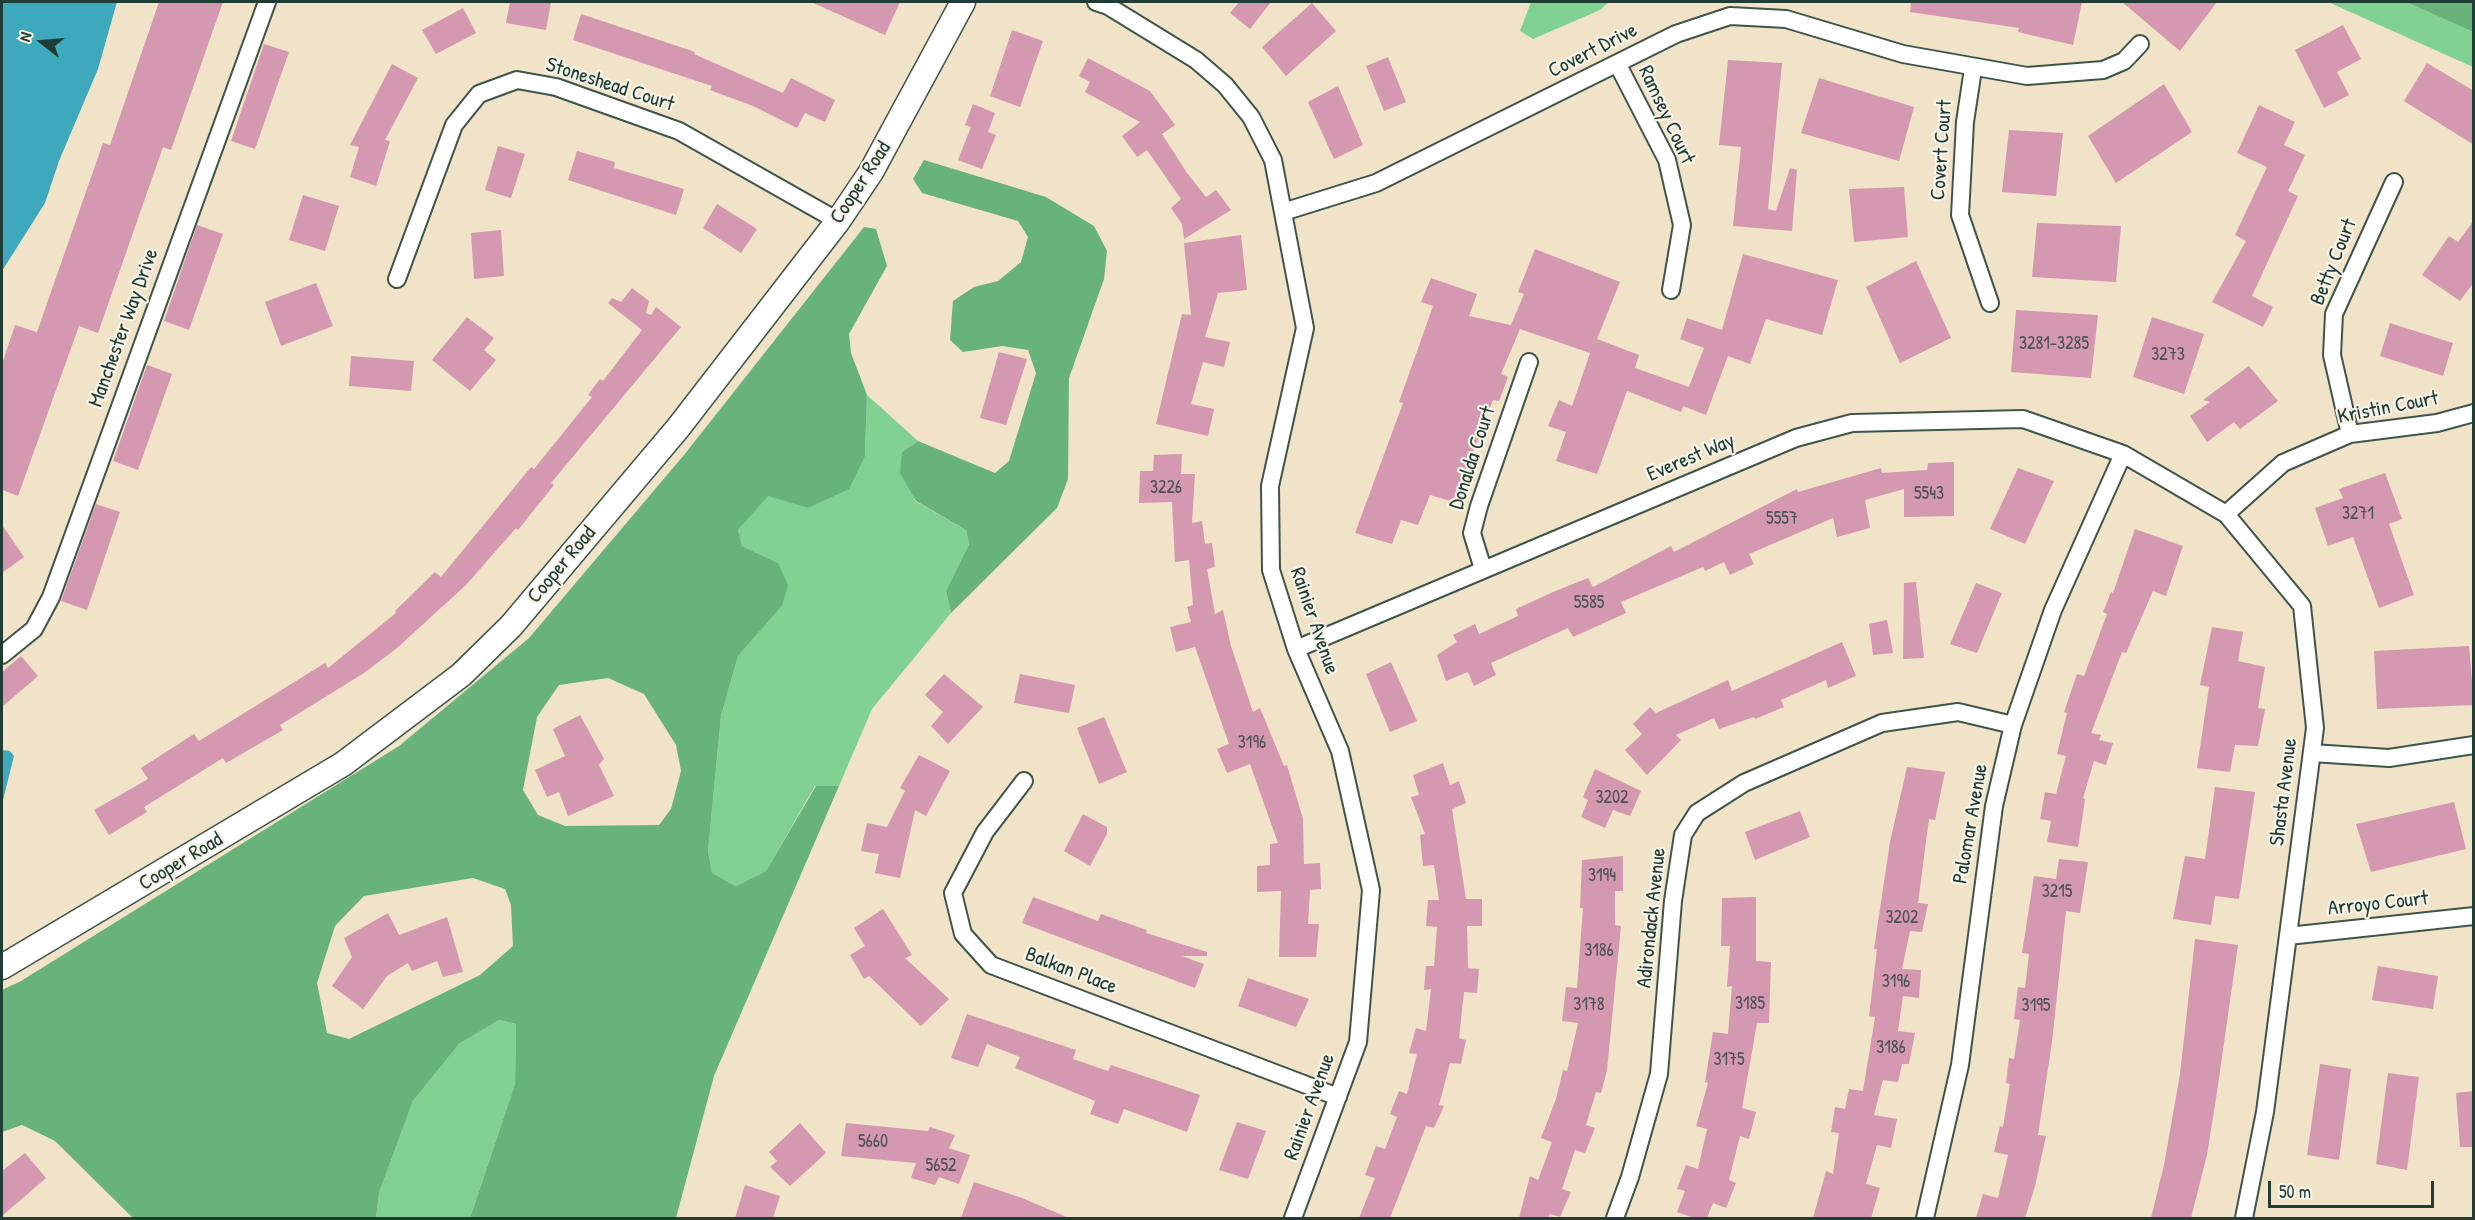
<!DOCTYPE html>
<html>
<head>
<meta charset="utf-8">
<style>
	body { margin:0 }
	#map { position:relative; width:2475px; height:1220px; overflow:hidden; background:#f0e3c7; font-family:"Patrick Hand",sans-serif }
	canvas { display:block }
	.frame { position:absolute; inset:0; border:3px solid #1f3d34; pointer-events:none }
	.north { position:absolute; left:12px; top:12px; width:60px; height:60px; -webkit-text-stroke:4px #f7f3e8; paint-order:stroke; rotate:287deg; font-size:16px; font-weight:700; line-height:24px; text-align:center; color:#1f3d34 }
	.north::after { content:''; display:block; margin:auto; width:21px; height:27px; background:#1f3d34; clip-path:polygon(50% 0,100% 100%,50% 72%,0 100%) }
	.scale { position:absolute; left:2268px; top:1181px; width:166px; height:27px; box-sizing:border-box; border:3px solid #1f3d34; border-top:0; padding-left:8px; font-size:18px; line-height:21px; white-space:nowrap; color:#1f3d34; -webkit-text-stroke:4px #f7f3e8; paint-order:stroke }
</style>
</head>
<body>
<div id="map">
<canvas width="2475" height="1220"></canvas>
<div class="frame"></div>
<div class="north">N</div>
<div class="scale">50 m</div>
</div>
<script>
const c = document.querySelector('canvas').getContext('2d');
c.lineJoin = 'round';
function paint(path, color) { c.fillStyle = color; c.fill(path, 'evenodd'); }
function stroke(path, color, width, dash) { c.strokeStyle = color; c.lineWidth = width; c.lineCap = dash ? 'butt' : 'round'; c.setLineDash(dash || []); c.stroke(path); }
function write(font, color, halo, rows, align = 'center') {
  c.font = font + ' "Patrick Hand",sans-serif'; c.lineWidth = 4.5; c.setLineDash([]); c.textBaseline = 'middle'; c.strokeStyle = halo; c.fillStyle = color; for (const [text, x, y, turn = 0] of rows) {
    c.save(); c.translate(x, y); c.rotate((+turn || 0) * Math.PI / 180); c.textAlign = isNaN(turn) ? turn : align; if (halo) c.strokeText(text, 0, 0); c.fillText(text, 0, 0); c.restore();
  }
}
paint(new Path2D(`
	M1531 2H1609L1600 10 1533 39 1520 31Z
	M2328 2H2406L2473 32V67Z
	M867 395 918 441 902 452 915 501 966 530 969 544 946 591 951 613 872 709 839 786H815L766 871 736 886 712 873 708 851 721 716 738 656 782 606 778 563 742 546 738 530 768 495 808 508 865 456Z
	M499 1020 516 1024 515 1084 470 1218H376L379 1193 413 1101 459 1044Z`), '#81d192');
paint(new Path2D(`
	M2406 2H2473V32Z
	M924 160 1046 197 1094 226 1107 251 1104 279 1069 378 1068 479 1057 508 951 613 946 591 969 544 966 530 916 501 900 473 902 452 918 441 995 473 1009 461 1036 373 1028 350 1002 346 963 352 950 340 953 301 974 287 998 281 1021 262 1028 237 1018 221 922 193 913 179Z
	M864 227 876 229 887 266 849 334 851 353 867 395 865 456 849 489 808 508 768 496 738 530 742 546 778 563 788 585 782 606 738 656 721 716 708 851 712 873 736 886 766 871 816 786H839L714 1076 676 1218H470L515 1084 516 1024 499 1020 459 1044 413 1101 379 1193 376 1218H133L55 1141 22 1125 2 1132V990L21 981 399 746 529 638 684 455ZM608 678 644 694 676 745 681 771 671 809 659 825 565 826 538 815 523 790 537 717 559 685ZM473 878 505 889 511 905 513 946 480 975 349 1039 327 1033 317 983 335 926 364 896Z`), '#68b37c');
paint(new Path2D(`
	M2 2H117L98 69 59 161 45 203 2 271Z
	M2 750 10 751 14 756 2 804Z`), '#3ea9bd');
paint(new Path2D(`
	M159 2H223L171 150 163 147 98 333 79 326 18 496 2 490V364L15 325 37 332 103 143 110 145Z
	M510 2H551L546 30 506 23Z
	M811 2H900L885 35Z
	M1239 2H1271L1250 29 1230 13Z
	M1911 2H2082L2073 45 2018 32 2019 28 1910 12Z
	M2122 2H2217L2180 51Z
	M1312 3 1336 31 1286 76 1262 47Z
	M463 8 476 33 436 54 422 30Z
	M581 14 695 52 694 54 783 93 791 78 835 100 825 122 805 113 797 128 753 106 710 90 712 86 573 40Z
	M2343 25 2361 59 2337 72 2349 95 2324 108 2295 50Z
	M1012 30 1043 41 1020 107 990 96Z
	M264 44 289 52 255 149 231 141Z
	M1388 57 1406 102 1384 111 1366 66Z
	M1088 58 1150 91 1175 125 1162 134 1187 173 1206 197 1216 190 1231 210 1184 239 1182 224 1171 208 1181 199 1147 150 1137 157 1122 136 1140 122 1085 92 1090 82 1079 76Z
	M1728 60 1782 63 1768 209 1776 211 1790 168 1797 170 1792 231 1733 226 1741 147 1719 145Z
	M2427 63 2474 91V145L2404 101Z
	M392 64 418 78 385 140 390 141 376 186 350 177 359 147 350 145Z
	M1819 78 1914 107 1899 161 1801 133Z
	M2164 84 2192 132 2116 183 2088 136Z
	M1338 86 1363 145 1334 159 1308 102Z
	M973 104 995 113 988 132 996 135 982 169 958 160 971 127 965 125Z
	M2259 105 2295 122 2284 145 2305 155 2288 191 2298 196 2252 296 2273 307 2263 327 2212 302 2246 241 2235 235 2267 167 2237 153Z
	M2009 130 2063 133 2056 196 2002 192Z
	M498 146 525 154 511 198 485 190Z
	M577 151 615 162 614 168 684 189 676 215 568 180Z
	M1904 187 1908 237 1854 242 1849 189Z
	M303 195 339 206 325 251 289 240Z
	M717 204 757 229 741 253 703 228Z
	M2474 220V282L2460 301 2422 275 2449 236 2458 242Z
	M2037 223 2121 226 2116 282 2032 277Z
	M197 225 223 234 189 330 164 321Z
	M501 230 504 276 474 279 471 233Z
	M1241 235 1247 290 1218 293 1205 337 1230 342 1224 367 1203 362 1191 404 1214 409 1208 436 1156 424 1182 314 1191 315 1184 243Z
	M1535 249 1620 282 1597 339 1639 355 1635 368 1689 387 1704 348 1680 339 1687 318 1722 330 1743 254 1838 280 1822 335 1766 319 1750 364 1728 356 1706 415 1683 406 1681 412 1627 391 1597 474 1556 461 1566 432 1548 426 1559 400 1572 406 1590 353 1520 329 1501 374 1508 377 1499 401 1493 400 1454 502 1430 495 1418 525 1401 520 1392 544 1355 533 1403 403 1399 402 1433 306 1421 302 1431 278 1477 294 1469 316 1511 325 1524 294 1518 292Z
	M1916 261 1951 338 1900 363 1866 287Z
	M316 283 333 326 281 346 265 302Z
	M632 288 649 301 646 313 651 315 656 307 681 327 551 483 554 485 518 530 516 528 466 585 397 648 364 673 280 725 283 730 226 763 223 758 144 807 147 812 109 835 94 810 148 779 141 768 194 734 199 741 325 663 328 668 396 613 395 611 435 572 441 577 531 467 534 469 592 397 588 395 600 379 603 381 642 330 608 303 612 298 621 302Z
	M2016 310 2098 315 2091 378 2011 372Z
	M467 317 494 338 484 350 496 360 470 391 432 360Z
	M2152 317 2204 334 2184 394 2133 377Z
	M2390 323 2453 343 2443 376 2380 356Z
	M999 352 1027 359 1006 425 980 418Z
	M351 356 414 361 411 391 349 386Z
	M147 365 172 374 138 470 113 461Z
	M2249 366 2278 401 2240 429 2234 422 2207 442 2190 416 2210 402 2203 400Z
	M1182 454 1181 474H1195L1192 523 1202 521 1205 544 1212 543 1215 567 1207 569 1215 614 1223 610 1231 646 1253 712 1260 708 1284 766 1287 765 1303 819 1304 864 1320 863 1321 889 1310 890 1308 924H1319L1316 957H1279L1281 891 1257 892V866L1270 865V844L1278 843 1250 764 1227 773 1217 749 1229 744 1195 647 1176 652 1170 627 1191 622 1187 607 1193 605 1189 560 1175 562 1172 502 1139 503 1140 471H1153L1154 455Z
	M1954 462V516L1904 517V489L1865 500 1870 528 1837 537 1833 518 1749 554 1754 564 1730 575 1724 562 1705 571 1703 567 1621 602 1626 613 1573 637 1568 628 1491 663 1496 675 1474 686 1468 672 1446 681 1437 655 1457 642 1453 635 1475 624 1479 634 1518 616 1516 609 1553 592 1588 578 1593 587 1671 546 1674 552 1797 489 1798 492 1881 468 1882 473 1927 470 1928 463Z
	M2018 468 2054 481 2025 544 1990 529Z
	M2385 473 2402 519 2389 524 2414 595 2379 608 2353 537 2328 546 2315 508 2343 498 2339 489Z
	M96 504 120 512 87 610 61 601Z
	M2 525 24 557 2 573Z
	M2135 529 2183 546 2166 596 2153 591 2126 653 2122 652 2091 733 2101 735 2099 740 2113 743 2106 765 2094 761 2083 798 2085 799 2078 847 2047 842 2051 821 2040 819 2045 792 2056 794 2066 756 2057 754 2067 713 2064 712 2077 674 2084 676 2107 614 2103 612 2111 592 2113 593Z
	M1916 582 1924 658 1903 659 1904 583Z
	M1976 583 2002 593 1977 653 1950 644Z
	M1887 620 1893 653 1873 655 1869 624Z
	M2212 627 2243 632 2238 661 2265 667 2258 708 2265 709 2258 746 2235 745 2230 772 2197 768 2209 687 2200 685Z
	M1842 642 1856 676 1828 688 1826 680 1781 700 1784 707 1755 719 1754 717 1719 729 1714 718 1676 735 1681 740 1647 775 1625 750 1642 734 1633 724 1650 707 1656 713 1728 680 1732 691Z
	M2469 646 2474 705 2377 709 2374 651Z
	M21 656 38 676 2 707V672Z
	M1391 662 1417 721 1390 732 1366 674Z
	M944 674 983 707 948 744 931 726 943 712 925 695Z
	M1020 674 1075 685 1069 713 1014 703Z
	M580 715 604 759 599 765 614 796 568 816 559 792 547 797 535 770 565 756 553 729Z
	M1104 717 1127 772 1099 784 1077 728Z
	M919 755 950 771 926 816 915 810 900 878 875 873 879 854 861 851 867 823 887 827 905 791 900 788Z
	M1443 763 1450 785 1459 781 1466 803 1452 809 1466 899H1482V926H1467L1468 968 1479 969 1477 993 1464 992 1459 1038 1466 1040 1461 1064 1450 1063 1439 1105 1444 1106 1434 1128 1426 1126 1390 1218H1359L1375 1178 1365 1175 1376 1146 1385 1149 1397 1117 1390 1114 1399 1091 1407 1094 1417 1054 1409 1053 1416 1028 1426 1031 1431 989 1424 990 1426 966H1434L1437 927 1426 926 1428 900H1439L1434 865 1423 866 1420 835 1425 834 1411 797 1419 795 1413 775Z
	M1907 767 1945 772 1935 820 1929 819 1918 903 1928 904 1922 932 1910 931 1902 969 1921 970 1919 998 1903 996 1898 1031 1915 1033 1909 1064H1902L1898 1082 1883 1080 1874 1115 1897 1119 1891 1148 1877 1145 1866 1184 1880 1188 1871 1218H1813L1826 1171 1833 1174 1839 1133 1831 1132 1835 1107 1845 1109 1849 1089 1863 1091 1875 1017 1869 1016 1877 949H1874L1890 842Z
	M1595 769 1641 791 1630 816 1613 810 1605 828 1581 817 1588 800 1583 797Z
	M2215 787 2255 792 2239 899 2215 896 2211 925 2173 919 2185 856 2205 859Z
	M2454 802 2466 849 2371 872 2356 824Z
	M1800 811 1810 837 1755 860 1745 832Z
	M1083 814 1107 827V834L1090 866 1064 851Z
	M1623 856V891H1615V925L1621 926 1607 1070 1601 1093 1596 1092 1586 1125 1595 1128 1585 1153 1575 1150 1562 1189 1571 1192 1560 1217 1550 1214 1548 1218H1519L1530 1176 1538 1180 1552 1142 1541 1138 1556 1099 1563 1070 1567 1071 1578 1023 1562 1021 1566 987 1577 988 1583 908H1580L1582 860Z
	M2059 859 2088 862 2080 913 2066 911 2052 1042 2038 1135 2046 1136 2035 1186 2025 1218H1976L1983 1194 1998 1198 2008 1155 1994 1152 2000 1126 2003 1127 2010 1084 2006 1083 2009 1058 2014 1059 2020 1020 2014 1019 2018 987 2025 988 2029 954 2022 953 2034 876 2056 879Z
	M1033 897 1098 921 1101 914 1147 930 1146 933 1207 952V956H1182L1204 964 1195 988 1022 923Z
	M1756 897V961L1771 962 1769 1023H1757L1742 1108 1756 1112 1749 1139 1740 1136 1729 1180 1736 1183 1726 1208 1713 1203 1707 1218H1694L1677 1212 1685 1191 1677 1189 1686 1165 1698 1169 1707 1129 1696 1126 1708 1083 1705 1082 1713 1032 1728 1034 1732 986 1727 987 1730 946H1721L1722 898Z
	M883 909 912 955 905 958 949 999 921 1026 869 976 864 979 850 955 865 946 854 928Z
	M388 913 399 935 447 917 463 972 443 977 437 961 412 971 408 963 387 976 363 1009 332 986 352 957 344 938Z
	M2195 939 2238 945 2217 1092 2207 1155 2191 1218H2151L2164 1165 2180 1074Z
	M2378 966 2438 976 2433 1009 2372 1000Z
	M1248 978 1309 999 1296 1027 1238 1006Z
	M967 1014 1076 1050 1073 1059 1108 1071 1111 1065 1200 1095 1187 1132 1124 1109 1118 1124 1090 1114 1095 1101 1015 1068 1020 1057 987 1044 978 1067 951 1058Z
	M2320 1064 2351 1069 2339 1160 2307 1155Z
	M2388 1073 2419 1077 2407 1170 2376 1164Z
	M2474 1091V1147H2460L2456 1093Z
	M1237 1122 1266 1131 1248 1179 1219 1170Z
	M800 1123 826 1153 790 1186 770 1167 777 1161 769 1152Z
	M846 1123 928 1131 930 1127 955 1135 949 1148 970 1155 959 1184 939 1177 935 1185 911 1178 916 1163 841 1156Z
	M25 1153 46 1178 2 1216V1171Z
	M974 1182 1022 1198 1069 1218H961Z
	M745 1185 780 1196 773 1218H735Z`), '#d598b1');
const street = new Path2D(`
	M1096 2 1108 6 1196 60 1225 85 1251 117 1273 160 1305 328 1270 486 1271 570 1296 649 1340 751 1371 890 1358 1042 1293 1218
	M1618 65 1667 160 1682 225 1671 290
	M1973 69 1965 122 1960 215 1990 303
	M1283 212 1376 183 1676 34 1730 16 1786 19 1903 54 2027 76 2103 70 2124 61 2140 44
	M397 279 454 125 479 94 517 80 556 87 679 131 838 221
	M2350 434 2332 355 2334 314 2394 182
	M2226 514 2283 463 2350 434 2437 423 2474 413
	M1483 569 1472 533 1479 506 1529 362
	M1296 649 1796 438 1852 423 2023 419 2123 454 2226 514 2302 606 2315 728 2265 1112 2244 1218
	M2 655 34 629 51 597 267 2
	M2312 753 2389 758 2474 745
	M1024 781 985 832 953 893 963 934 991 965 1338 1097
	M2288 936 2474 916
	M1615 1218 1630 1177 1659 1074 1673 901 1683 835 1697 813 1744 783 1882 723 1958 712 2013 725
	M1925 1218 1960 1065 1994 806 2013 725 2053 610 2123 454`);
const secondary = new Path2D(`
	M2 967 343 764 461 675 511 626 678 428 838 221 871 172 963 2`);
stroke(street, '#3e564a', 20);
stroke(secondary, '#3e564a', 27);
stroke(street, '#fff', 16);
stroke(secondary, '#fff', 24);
write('18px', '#4c5453', null, [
	["3281-3285",2054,344],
	["3273",2168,355],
	["3226",1166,488],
	["5543",1929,494],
	["3271",2358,514],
	["5557",1782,519],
	["5585",1589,603],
	["3196",1252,743],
	["3202",1612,798],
	["3194",1602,876],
	["3215",2057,892],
	["3202",1902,918],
	["3186",1599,951],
	["3196",1896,982],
	["3185",1750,1004],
	["3178",1589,1005],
	["3195",2036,1006],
	["3186",1891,1048],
	["3175",1729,1060],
	["5660",873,1142],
	["5652",941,1166]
]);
write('21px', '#1f3d34', '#f7f3e8', [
	["Covert Drive",1593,51,-27],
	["Stoneshead Court",610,85,18],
	["Ramsey Court",1666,115,65],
	["Covert Court",1942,150,-86],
	["Cooper Road",861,183,-57],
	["Betty Court",2334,262,-68],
	["Manchester Way Drive",124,328,-70],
	["Kristin Court",2388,408,-11],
	["Donalda Court",1473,458,-72],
	["Everest Way",1691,458,-23],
	["Cooper Road",562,565,-50],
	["Rainier Avenue",1314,621,71],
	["Shasta Avenue",2284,792,-83],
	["Palomar Avenue",1971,824,-80],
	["Cooper Road",181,862,-31],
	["Arroyo Court",2378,904,-6],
	["Adirondack Avenue",1652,918,-84],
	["Balkan Place",1071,971,21],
	["Rainier Avenue",1310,1107,-70]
]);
</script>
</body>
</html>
